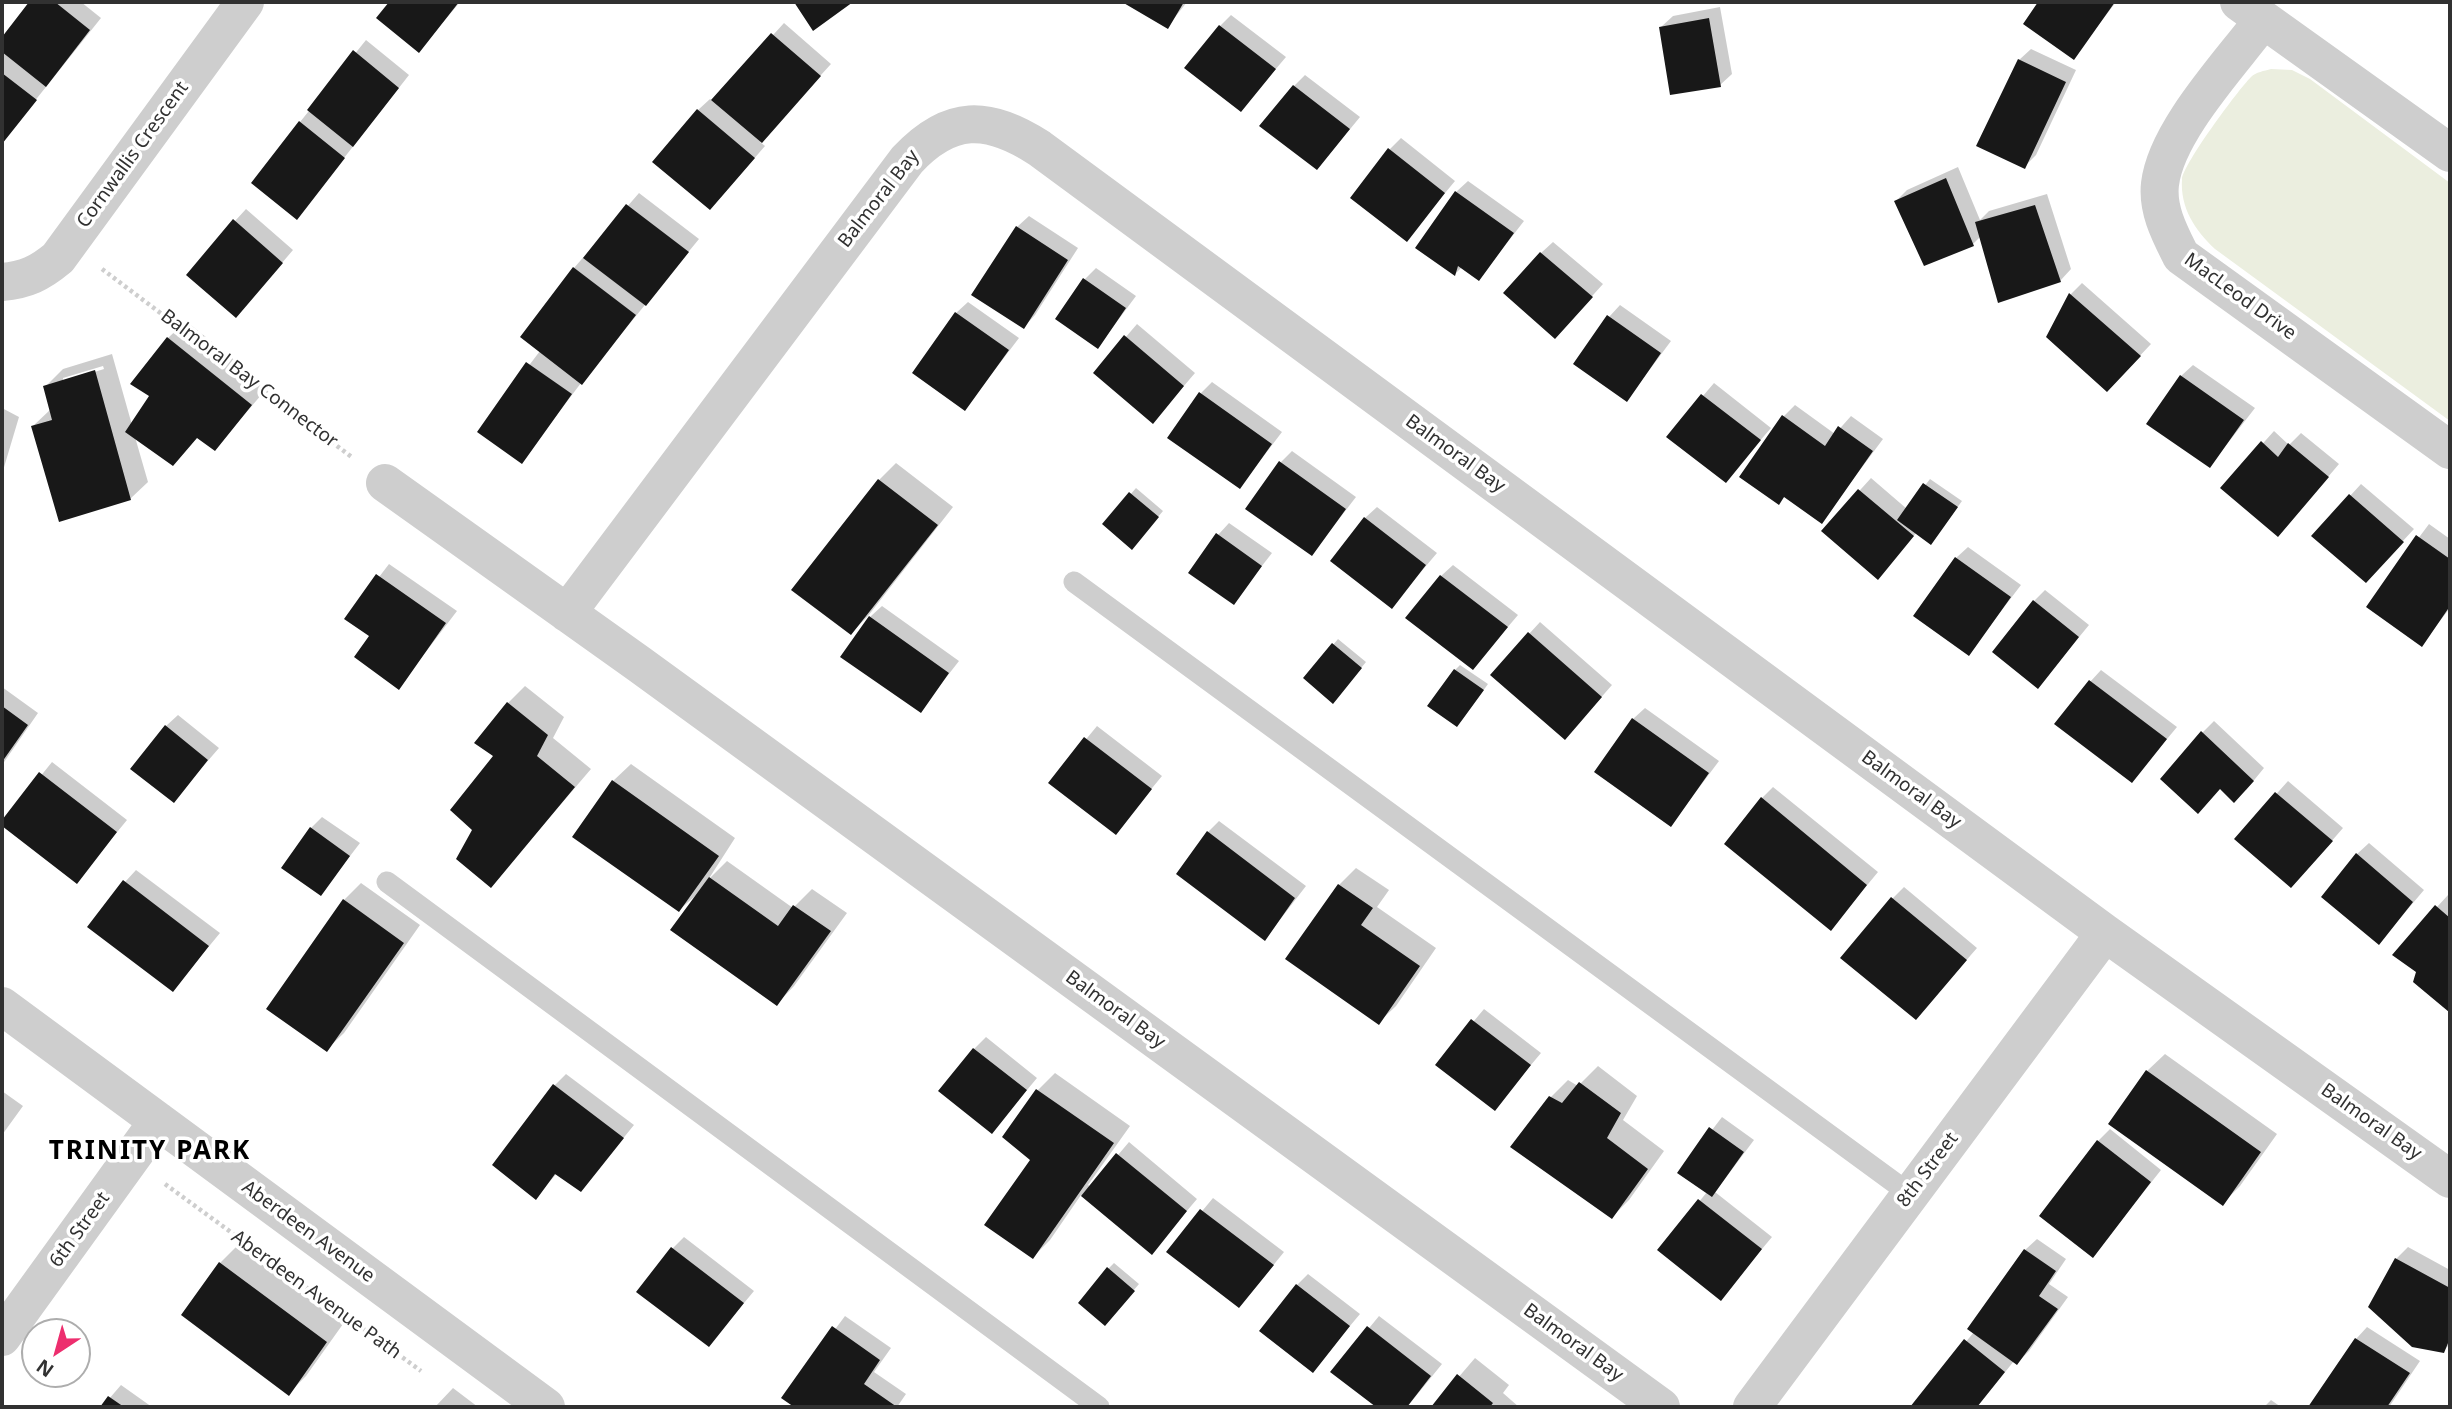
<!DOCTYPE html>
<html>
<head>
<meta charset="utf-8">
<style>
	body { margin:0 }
	#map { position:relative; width:2452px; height:1409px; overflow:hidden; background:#fff; font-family:"Noto Sans",sans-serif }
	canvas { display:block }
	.frame { position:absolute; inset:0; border:4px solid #313131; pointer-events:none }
	.north { position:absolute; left:21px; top:1318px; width:70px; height:70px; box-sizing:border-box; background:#fff; border:2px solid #adadad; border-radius:50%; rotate:216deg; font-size:19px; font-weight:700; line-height:28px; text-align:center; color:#313131 }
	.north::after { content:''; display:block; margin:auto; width:24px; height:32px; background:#ed2e6e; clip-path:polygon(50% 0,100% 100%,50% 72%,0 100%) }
</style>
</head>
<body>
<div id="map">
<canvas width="2452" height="1409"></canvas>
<div class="frame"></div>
<div class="north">N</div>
</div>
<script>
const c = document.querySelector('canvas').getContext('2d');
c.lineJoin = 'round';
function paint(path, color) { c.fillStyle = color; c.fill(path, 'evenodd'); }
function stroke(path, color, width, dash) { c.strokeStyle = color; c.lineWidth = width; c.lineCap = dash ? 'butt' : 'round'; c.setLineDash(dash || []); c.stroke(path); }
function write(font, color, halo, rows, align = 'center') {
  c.font = font + ' "Noto Sans",sans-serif'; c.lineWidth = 7; c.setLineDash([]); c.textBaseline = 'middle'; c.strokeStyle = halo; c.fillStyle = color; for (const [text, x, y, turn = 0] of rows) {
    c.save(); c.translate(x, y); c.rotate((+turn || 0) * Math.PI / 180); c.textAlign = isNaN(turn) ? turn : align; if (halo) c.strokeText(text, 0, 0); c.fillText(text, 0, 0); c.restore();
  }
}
paint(new Path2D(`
	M2271 69 2292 70 2310 79 2450 183V421L2215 249C2195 230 2180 208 2182 179 2184 163 2238 90 2251 77 2256 72 2264 71 2271 69Z`), '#ebeedf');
paint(new Path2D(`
	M31 2H81L101 18 2 142V39Z
	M391 2H460L419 51 378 18Z
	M1126 2H1187L1168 26Z
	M2041 2H2116L2074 57 2026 23Z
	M1720 7 1732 74 1720 85 1661 27 1673 16Z
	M1231 15 1286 57 1241 110 1220 26Z
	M784 23 831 64 760 142 765 146 721 197 698 110 710 99 713 101Z
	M366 40 409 75 297 218 300 122Z
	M2031 49 2076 70 2036 155 2024 167 2019 60Z
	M1305 75 1360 117 1328 156 1294 86Z
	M1401 138 1455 181 1407 239 1390 149Z
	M1958 167 1980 220 1989 211 2047 194 2071 269 2060 281 1981 236 1973 244 1896 201 1907 190Z
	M1468 181 1524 221 1479 279 1462 267 1455 274 1456 192Z
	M639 193 699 239 581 383 522 461 479 431 540 351 574 268Z
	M246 209 293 250 247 304 235 221Z
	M1029 216 1078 248 1035 315 1024 327 1017 227Z
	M1553 242 1603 284 1566 325 1541 253Z
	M1096 268 1136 296 1098 347 1085 279Z
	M2082 283 2151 344 2119 378 2048 336 2071 294Z
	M968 302 1019 338 965 409 956 313Z
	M1620 305 1671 341 1627 400 1609 317Z
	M186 321 268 387 215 449 198 437H135L148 482 130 499 33 426 51 409 45 387 63 369 112 354 132 425 152 396 168 338ZM103 366 104 369 63 382V378Z
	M1137 324 1195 373 1153 422 1095 373Z
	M2193 365 2255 408 2210 466 2181 376Z
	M1212 382 1282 432 1240 487 1201 393Z
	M1714 383 1771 428 1725 481 1668 437Z
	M1795 405 1835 434 1851 416 1883 439 1822 521 1785 496 1779 503 1783 417Z
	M2 408 19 417 2 474Z
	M2274 431 2289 445 2301 433 2339 464 2289 523 2223 488Z
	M1292 451 1356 497 1312 554 1281 462Z
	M896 463 953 507 868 616 851 633 794 589 879 480Z
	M1871 478 1907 509 1930 479 1962 501 1936 537 1917 532 1878 578 1823 531Z
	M2361 484 2414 529 2377 569 2350 496Z
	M1136 488 1163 511 1137 542 1105 524Z
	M1377 507 1437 553 1392 606 1365 518Z
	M1229 523 1272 553 1233 603 1218 535Z
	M2429 524 2450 539V608L2422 644 2368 606Z
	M1968 547 2021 585 1969 653 1956 558Z
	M389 564 457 611 399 687 371 635 347 619Z
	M1453 565 1518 615 1473 668 1441 576Z
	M2045 590 2089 625 2038 687 2034 601Z
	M882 606 959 661 920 711 870 617Z
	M1540 622 1612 685 1576 726 1529 634Z
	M1338 639 1366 662 1338 696 1305 678Z
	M1460 665 1488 684 1462 720 1455 670Z
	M2101 670 2177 727 2132 781 2090 682Z
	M525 686 564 717 553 738 591 769 491 886 474 830 508 703Z
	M2 687 38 713 2 765Z
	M1645 708 1719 761 1671 825 1633 719Z
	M178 715 219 748 173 801 166 726Z
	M2214 721 2264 768 2246 790 2221 788 2202 733Z
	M1097 726 1162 776 1115 833 1050 783Z
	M52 762 127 820 77 881 2 824Z
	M631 764 735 838 708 880 727 861 793 908 812 889 847 913 794 986 777 1004 700 892 679 910 613 781Z
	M2288 781 2343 828 2303 874 2236 839Z
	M1773 787 1878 872 1831 929 1762 798Z
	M322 817 360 843 321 894 311 828Z
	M1219 821 1306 886 1265 939 1208 832Z
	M2369 843 2424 890 2379 943 2357 854Z
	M1356 868 1389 890 1377 907 1436 948 1396 1006 1378 1023 1339 885Z
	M136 870 220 933 173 990 125 882Z
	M361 883 420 925 344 1033 326 1050 344 900Z
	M1904 887 1977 948 1916 1018 1892 899Z
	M2448 895 2450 897 2449 1009 2437 907Z
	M1484 1009 1541 1053 1494 1109 1437 1065Z
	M986 1037 1037 1078 992 1132 974 1049Z
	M2165 1054 2277 1134 2240 1186 2223 1203 2147 1071Z
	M1598 1066 1637 1096 1623 1120 1664 1151 1629 1200 1612 1217 1551 1097 1568 1080 1578 1086Z
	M1055 1073 1130 1126 1088 1185 1091 1187 1129 1142 1197 1199 1152 1252 1081 1195 1050 1240 1033 1257 1032 1160 1005 1137 1038 1090Z
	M566 1074 634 1125 581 1190 557 1173 536 1198 554 1086Z
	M2 1091 23 1106 2 1135Z
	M1722 1117 1754 1140 1715 1192 1772 1237 1721 1298 1660 1250 1707 1192 1680 1172Z
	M2110 1129 2161 1170 2093 1256 2098 1141Z
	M1213 1198 1284 1252 1250 1294 1168 1252Z
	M684 1237 754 1291 709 1345 672 1249Z
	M2037 1239 2066 1259 2049 1284 2068 1297 2029 1351 2017 1363 2014 1361 1977 1407H1912L1974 1332 2025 1250Z
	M237 1246 343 1324 306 1376 289 1393 184 1315 220 1263Z
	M2408 1247 2450 1270V1344L2443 1351 2396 1259Z
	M1114 1263 1139 1284 1110 1318 1109 1268Z
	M1308 1274 1360 1314 1313 1370 1297 1285Z
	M845 1316 891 1348 874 1372 906 1394 897 1407H797L784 1398Z
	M1379 1316 1442 1364 1407 1407H1378L1333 1372Z
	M2367 1327 2420 1361 2389 1407H2311L2356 1339Z
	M1475 1358 1509 1385 1503 1393 1519 1407H1433Z
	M121 1385 152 1407H102Z
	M453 1388 478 1407H435Z
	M2271 1400 2281 1407H2264Z`), '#0003');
paint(new Path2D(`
	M29 2H55L90 30 46 87 2 52V37Z
	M389 2H459L419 53 376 18Z
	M794 2H853L813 31Z
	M1122 2H1184L1168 29Z
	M2038 2H2115L2074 60 2023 24Z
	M1709 18 1721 87 1670 95 1659 27Z
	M1219 25 1276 69 1241 112 1184 68Z
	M771 33 821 76 762 143 711 100Z
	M353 50 399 88 353 147 307 110Z
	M2018 59 2066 82 2025 169 1976 146Z
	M2 73 37 100 2 144Z
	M1293 85 1350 129 1317 170 1259 126Z
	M697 109 755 158 710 210 652 162Z
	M299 121 345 158 297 220 251 183Z
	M1388 148 1445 193 1407 242 1350 198Z
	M1946 178 1974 246 1924 266 1894 201Z
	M1455 191 1514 233 1479 281 1458 266 1455 276 1415 248Z
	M626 204 689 252 646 306 583 258Z
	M2035 205 2061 282 1998 303 1975 222Z
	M233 219 283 263 236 318 186 275Z
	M1016 226 1068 260 1024 329 971 295Z
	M1540 252 1593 297 1555 339 1503 293Z
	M573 267 636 315 582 385 520 337Z
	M1083 278 1126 308 1098 349 1055 319Z
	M2069 293 2141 356 2107 392 2046 337Z
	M955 312 1009 350 965 411 912 373Z
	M1607 315 1661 353 1627 402 1573 364Z
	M1124 335 1184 386 1153 424 1093 373Z
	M167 337 252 405 215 451 197 438 173 466 125 432 149 396 130 384Z
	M526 362 572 394 522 464 477 432Z
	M95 370 131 500 59 522 31 426 52 420 43 386Z
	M2180 375 2244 420 2210 468 2146 424Z
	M1199 392 1272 444 1240 489 1167 438Z
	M1701 394 1761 440 1726 483 1666 437Z
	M1782 415 1825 446 1838 426 1873 451 1822 524 1784 497 1779 505 1739 477Z
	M2261 441 2278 457 2288 443 2329 477 2278 537 2220 488Z
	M1279 461 1346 509 1312 556 1245 509Z
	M878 479 938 525 851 635 791 590Z
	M1923 483 1958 507 1931 545 1897 520Z
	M1858 489 1914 536 1878 580 1821 531Z
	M1129 492 1159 517 1132 550 1102 524Z
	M2349 494 2404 542 2366 583 2311 536Z
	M1364 517 1426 565 1392 609 1330 561Z
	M1216 533 1262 566 1234 605 1188 573Z
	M2416 535 2450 559V606L2422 647 2366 607Z
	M1955 557 2011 597 1969 656 1913 616Z
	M376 574 446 623 399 690 354 657 369 636 344 619Z
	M1440 575 1508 627 1473 670 1405 618Z
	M2033 600 2079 637 2038 689 1992 652Z
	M869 616 949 673 921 713 840 657Z
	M1528 632 1602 697 1565 740 1490 675Z
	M1332 643 1362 668 1333 704 1303 678Z
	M1454 669 1484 690 1457 727 1427 706Z
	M2089 680 2167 739 2132 783 2054 724Z
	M507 702 548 735 537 756 575 787 491 888 456 859 472 830 450 810 493 756 474 743Z
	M2 706 28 725 2 762Z
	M1632 718 1709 773 1671 827 1594 772Z
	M165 725 208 760 174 803 130 769Z
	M2201 731 2254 781 2234 803 2220 789 2198 814 2160 779Z
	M1084 737 1152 789 1116 835 1048 783Z
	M39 772 117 832 77 884 2 826V820Z
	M612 780 719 856 679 912 572 837Z
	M2275 792 2333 841 2291 888 2234 839Z
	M1761 797 1867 885 1831 931 1724 844Z
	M310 827 350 856 321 896 281 868Z
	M1207 831 1295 898 1265 941 1176 874Z
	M2356 853 2413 902 2379 945 2321 897Z
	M709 877 778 926 793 905 831 931 777 1006 670 930Z
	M123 880 209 946 173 992 87 927Z
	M1338 884 1373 908 1361 925 1420 966 1379 1025 1285 959Z
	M1891 897 1967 960 1916 1020 1840 958Z
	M343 899 404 943 327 1052 266 1009Z
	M2435 905 2450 918 2449 1012 2413 982 2416 972 2392 955Z
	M1471 1019 1531 1065 1495 1111 1435 1065Z
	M973 1048 1027 1090 992 1134 938 1091Z
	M2146 1070 2261 1152 2223 1206 2108 1124Z
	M1579 1082 1621 1113 1607 1138 1648 1169 1612 1219 1510 1147 1549 1096 1562 1103Z
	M553 1084 624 1138 581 1192 555 1174 536 1200 492 1165Z
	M1036 1089 1114 1143 1033 1259 984 1225 1030 1160 1002 1137Z
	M1709 1127 1744 1152 1712 1197 1677 1173Z
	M2097 1140 2151 1182 2093 1258 2039 1216Z
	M1116 1153 1187 1211 1152 1255 1081 1196Z
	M1698 1199 1762 1249 1721 1301 1657 1250Z
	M1200 1209 1274 1265 1239 1308 1166 1252Z
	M671 1247 744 1303 709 1347 636 1292Z
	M2024 1249 2056 1271 2039 1296 2058 1309 2017 1365 1967 1329Z
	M2395 1258 2450 1288V1338L2444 1353 2412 1347 2368 1307Z
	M219 1262 327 1342 289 1396 181 1315Z
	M1107 1267 1135 1291 1105 1326 1078 1303Z
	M1296 1284 1350 1326 1313 1373 1259 1331Z
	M832 1326 880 1360 864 1384 897 1407H794L781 1398Z
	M1367 1326 1431 1376 1407 1407H1376L1330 1372Z
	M2355 1338 2410 1373 2387 1407H2308Z
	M1964 1339 2005 1372 1977 1407H1910Z
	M1457 1374 1493 1403 1490 1407H1431Z
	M108 1396 124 1407H100Z`), '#181818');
stroke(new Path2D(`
	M102 269 353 458
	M165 1184 421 1371`), '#cecece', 4.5, [3.5, 3.5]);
stroke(new Path2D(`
	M1074 582 1910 1194
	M387 882 1099 1407`), '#cecece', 21);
stroke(new Path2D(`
	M2239 2 2450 153
	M2263 20C2231 63 2166 131 2160 184 2157 210 2170 234 2181 256L2450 450
	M2 282C26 280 40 273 58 258L245 2
	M385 483 639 664 1661 1407
	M567 613 907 160C950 114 988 115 1039 148L2105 933 2450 1179
	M2 1006 546 1407
	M2 1337 158 1121
	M1752 1407 2105 933`), '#cecece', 38);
write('19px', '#313131', '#fff', [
	["Cornwallis Crescent",133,155,-54],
	["Balmoral Bay",879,199,-52],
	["MacLeod Drive",2240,297,36],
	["Balmoral Bay Connector",249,379,37],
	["Balmoral Bay",1455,454,36],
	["Balmoral Bay",1911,790,36],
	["Balmoral Bay",1115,1010,36],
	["Balmoral Bay",2371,1122,35],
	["8th Street",1928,1170,-53],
	["6th Street",80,1230,-54],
	["Aberdeen Avenue",308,1232,36],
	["Aberdeen Avenue Path",316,1295,36],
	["Balmoral Bay",1573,1343,36]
]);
c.letterSpacing = '2px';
write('bold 26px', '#000', '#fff', [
	["TRINITY PARK",150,1152]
]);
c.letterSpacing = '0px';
</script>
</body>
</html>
